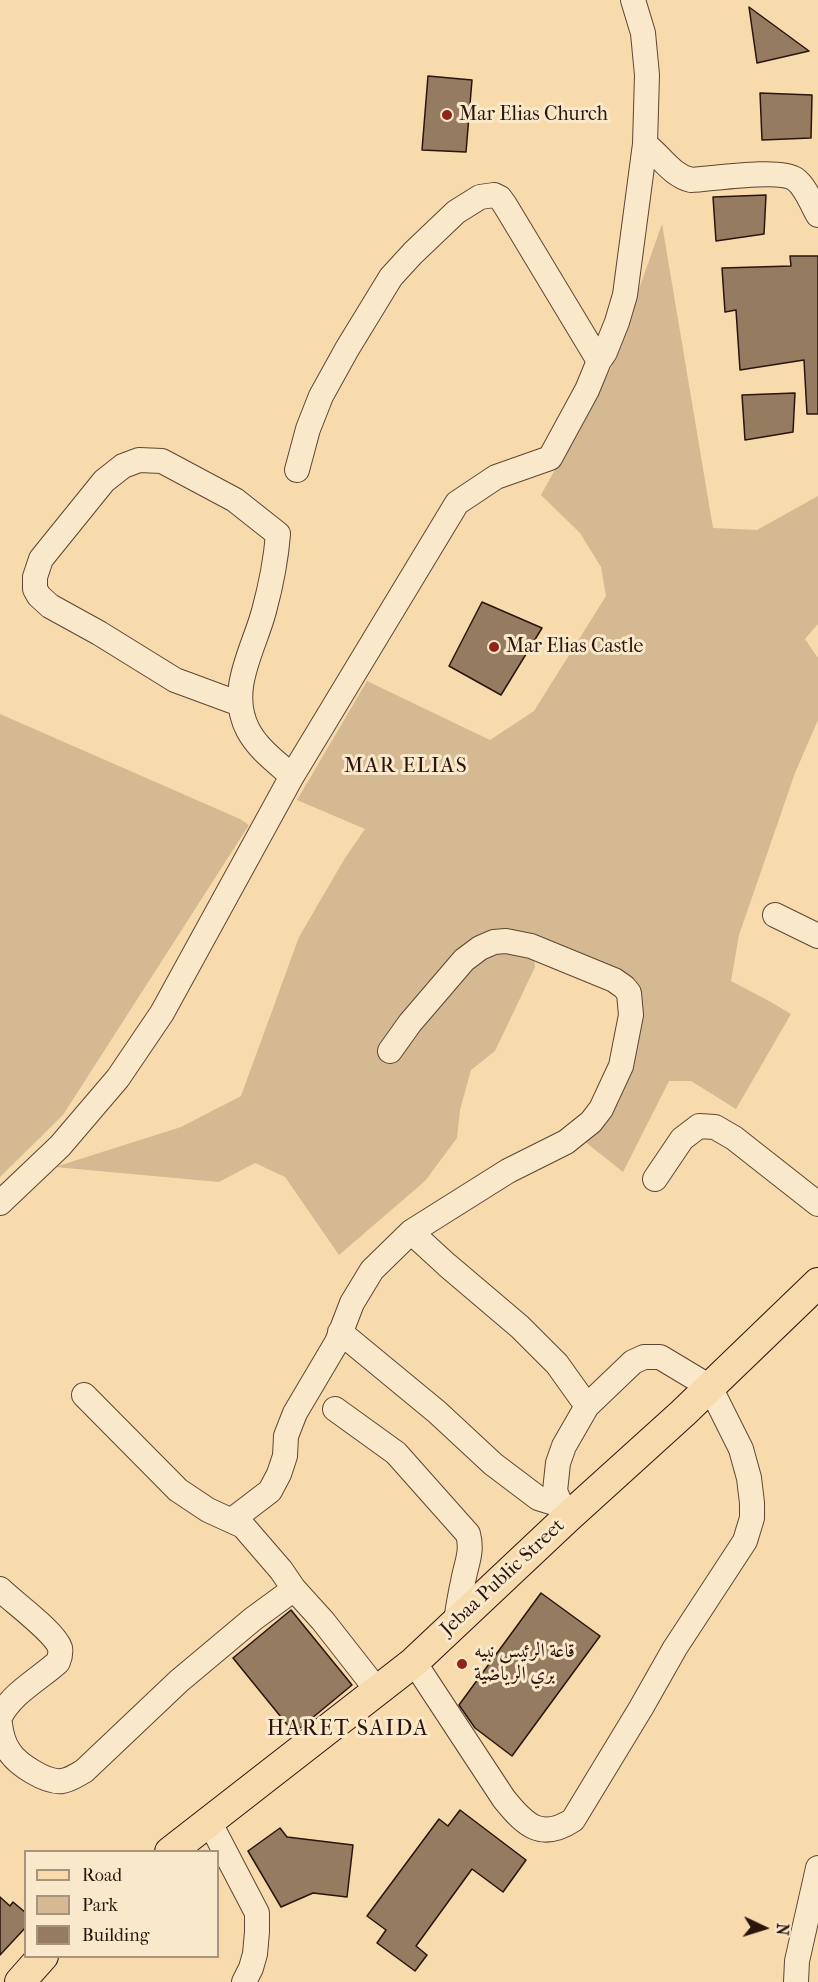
<!DOCTYPE html>
<html>
<head>
<meta charset="utf-8">
<style>
	body { margin:0 }
	#map { position:relative; width:818px; height:1982px; overflow:hidden; background:#f7dbad; font-family:"IM FELL French Canon",serif }
	canvas { display:block }
	.legend { position:absolute; left:24px; top:1850px; width:195px; height:108px; box-sizing:border-box; background:#fae8ca; border:2px solid #a7947e; margin:0; padding:8px 10px; list-style:none; font-size:18px; color:#2a150d }
	.legend li { display:flex; align-items:center; gap:12px; height:30px }
	.legend b { width:30px; border:2px solid #a7947e }
	.north { position:absolute; left:734px; top:1898px; width:60px; height:60px; -webkit-text-stroke:4px #fae8ca; paint-order:stroke; rotate:94deg; font-size:16px; font-weight:700; line-height:24px; text-align:center; color:#2a150d }
	.north::after { content:''; display:block; margin:auto; width:21px; height:27px; background:#2a150d; clip-path:polygon(50% 0,100% 100%,50% 72%,0 100%) }
</style>
</head>
<body>
<div id="map">
<canvas width="818" height="1982"></canvas>
<ul class="legend">
<li><b style="height:8px;background:#f7dbad"></b>Road</li>
<li><b style="height:16px;background:#d4b992"></b>Park</li>
<li><b style="height:16px;background:#957c60"></b>Building</li>
</ul>
<div class="north">N</div>
</div>
<script>
const c = document.querySelector('canvas').getContext('2d');
c.lineJoin = 'round';
function paint(path, color) { c.fillStyle = color; c.fill(path, 'evenodd'); }
function stroke(path, color, width, dash) { c.strokeStyle = color; c.lineWidth = width; c.lineCap = dash ? 'butt' : 'round'; c.setLineDash(dash || []); c.stroke(path); }
function write(font, color, halo, rows, align = 'center') {
  c.font = font + ' "IM FELL French Canon",Amiri,serif'; c.lineWidth = 6; c.setLineDash([]); c.textBaseline = 'middle'; c.strokeStyle = halo; c.fillStyle = color; for (const [text, x, y, turn = 0] of rows) {
    c.save(); c.translate(x, y); c.rotate((+turn || 0) * Math.PI / 180); c.textAlign = isNaN(turn) ? turn : align; if (halo) c.strokeText(text, 0, 0); c.fillText(text, 0, 0); c.restore();
  }
}
paint(new Path2D(`
	M662 224 713 528 757 530 818 496V624L805 639 818 658V720L795 773 739 935 731 981 771 1002 791 1014 736 1109 691 1081H669L623 1172 584 1141 627 1061 623 978 532 941 535 967 495 1051 471 1070 460 1110 457 1138 425 1181 339 1255 285 1177 255 1163 219 1182 55 1167 181 1127 241 1096 299 937 345 858 365 829 297 800 367 681 490 740 534 711 606 596 601 567 580 533 541 495 611 368Z
	M0 714 240 819 249 825 63 1115 0 1177Z`), '#d4b992');
const building = new Path2D(`
	M749 7 809 51 757 63Z
	M428 76 472 80 466 152 422 150Z
	M760 93 812 95 811 138 762 140Z
	M766 195 764 234 716 241 713 197Z
	M790 256H818V414H807L804 360 740 370 736 310 725 312 722 268 791 266Z
	M795 393 793 432 745 440 742 395Z
	M482 602 542 628 501 695 449 666Z
	M541 1593 600 1636 512 1756 475 1728 459 1705Z
	M291 1610 352 1685 294 1733 233 1658Z
	M460 1810 526 1860 503 1892 472 1869 416 1946 427 1955 415 1971 377 1943 386 1930 367 1916 439 1819 448 1826Z
	M280 1828 287 1837 353 1845 347 1897 313 1893 281 1907 248 1851Z
	M0 1897 10 1906 13 1902 26 1913V1927L0 1955Z`);
paint(building, '#957c60');
stroke(building, '#2a150d', 1.5);
const minor = new Path2D(`
	M645 144C661 156 671 175 691 180 712 179 779 168 795 179 806 187 811 203 818 215
	M297 470 308 429 321 396 347 349 391 277 413 253 456 212 480 197 494 195 500 198 505 205 599 361
	M240 704 175 680 99 633 50 606 39 596 35 589V577L41 559 104 481 123 466 139 460 162 461 235 500 278 534C276 560 271 585 264 611 254 649 227 690 248 730 258 749 276 762 292 776
	M775 915 818 936
	M655 1179 682 1139 699 1126 715 1127 734 1138 818 1204
	M0 1203 60 1146 118 1078 162 1013 292 776 457 503 496 477 550 458 587 390 599 361 605 352 617 322 625 295 645 144 647 75 643 33 633 0
	M411 1232 447 1265 520 1327 557 1364 587 1406
	M340 1332 437 1412 493 1464 538 1498 551 1502H559
	M84 1395 178 1490 208 1510 243 1526 281 1570 294 1589
	M335 1409 396 1453 468 1534C473 1552 466 1564 463 1582 460 1595 458 1608 456 1621
	M232 1520 270 1491 279 1474 285 1456 286 1436 295 1413 337 1342 352 1303 372 1270 411 1232 508 1171 566 1142 591 1122 601 1109 621 1066 631 1015 629 993 624 987 614 980 531 946 506 941 494 942 480 948 464 960 410 1023 390 1051
	M0 1589C13 1602 55 1632 60 1648 61 1653 60 1657 58 1662 38 1680 12 1693 0 1717
	M414 1662 504 1799C525 1825 541 1841 573 1820L641 1708 675 1648 745 1541 752 1518V1503L749 1478 741 1449 710 1387 660 1357H644L633 1362 587 1406 564 1446 558 1463 555 1491 567 1518
	M0 1724C1 1732 4 1744 9 1751 17 1764 46 1783 62 1781 70 1780 77 1775 84 1771L179 1681 253 1619 294 1589 323 1621 377 1690
	M209 1821 257 1913V1932L255 1954 251 1968 244 1982
	M796 1982 797 1961 818 1868`);
const major = new Path2D(`
	M170 1852 414 1662 567 1518 683 1413 818 1283
	M20 1982 43 1956`);
stroke(minor, '#5d4635', 26);
stroke(major, '#2a150d', 32);
stroke(minor, '#fae8ca', 24);
stroke(major, '#f7dbad', 30);
for (const [x, y, r, color] of [
	[447,115,6,"#8f2418"],
	[494,647,6,"#8f2418"],
	[462,1664,6,"#8f2418"]
]) { const dot = new Path2D(); dot.arc(x, y, r, 0, 2 * Math.PI); c.fillStyle = color; c.fill(dot); stroke(dot, '#fae8ca', 2); }
write('20px', '#2a150d', '#fae8ca', [
	["Mar Elias Church",459,115],
	["Mar Elias Castle",506,647],
	["قاعة الرئيس نبيه",474,1652],
	["بري الرياضية",474,1675]
], 'left');
write('20px', '#2a150d', '#fae8ca', [
	["Jebaa Public Street",503,1578,-43]
]);
c.letterSpacing = '1.5px';
write('21px', '#2a150d', '#fae8ca', [
	["MAR ELIAS",406,767]
]);
c.letterSpacing = '0px';
c.letterSpacing = '1.5px';
write('22px', '#2a150d', '#fae8ca', [
	["HARET SAIDA",348,1730]
]);
c.letterSpacing = '0px';
</script>
</body>
</html>
